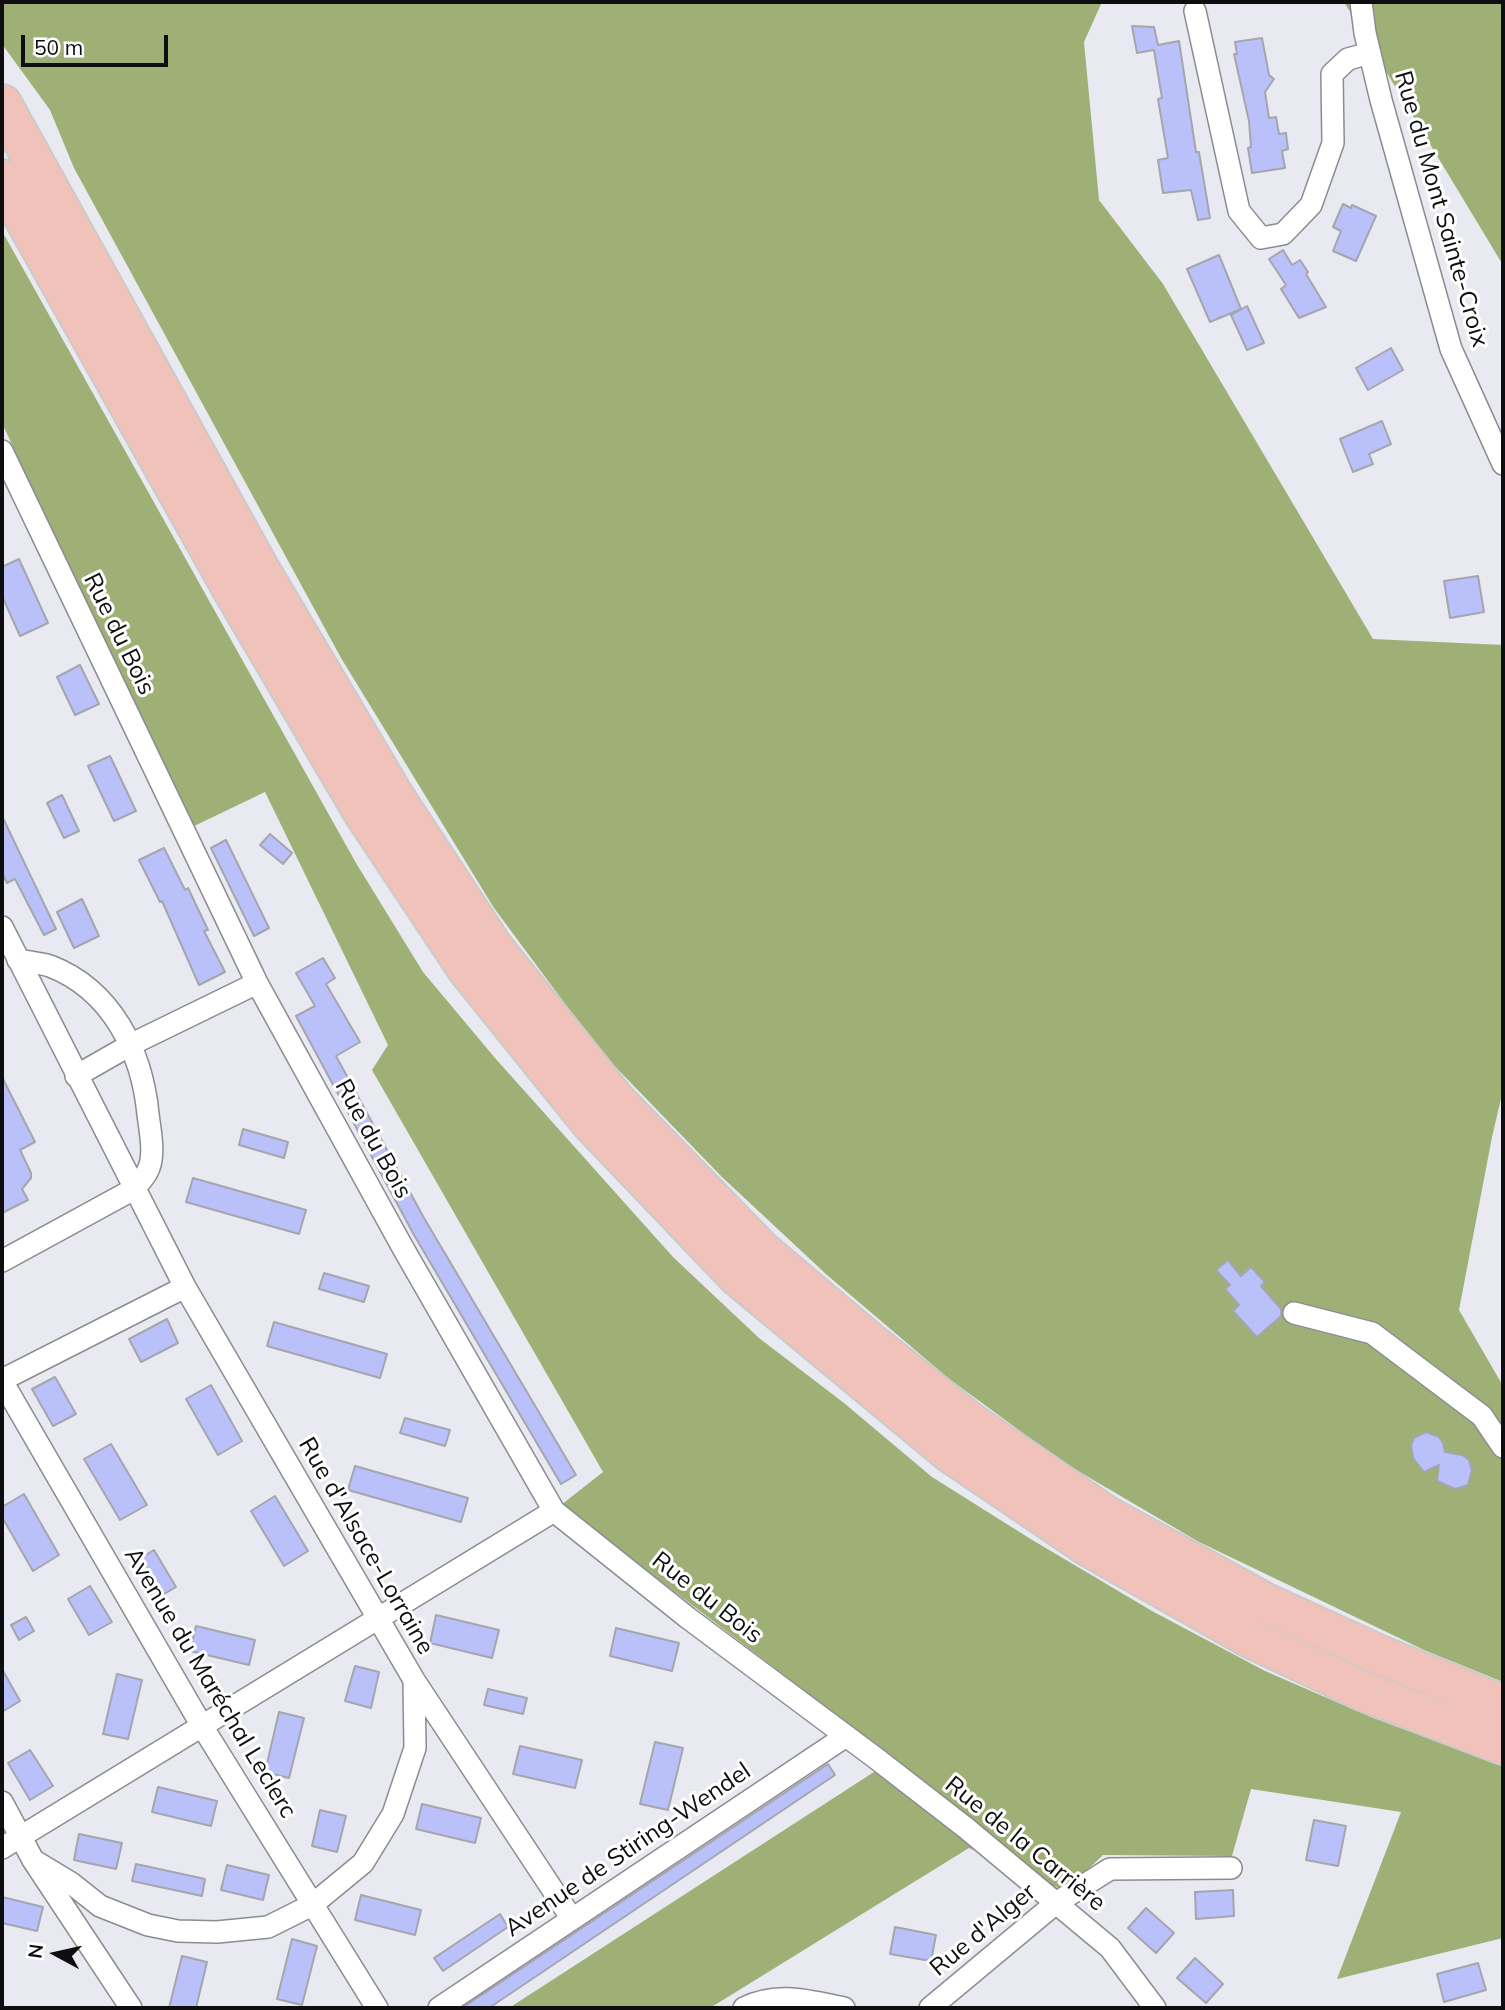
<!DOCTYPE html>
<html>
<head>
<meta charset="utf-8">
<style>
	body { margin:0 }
	#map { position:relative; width:1505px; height:2010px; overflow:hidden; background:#e9eaf1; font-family:Mulish,sans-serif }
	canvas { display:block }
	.frame { position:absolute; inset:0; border:4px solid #0e0e10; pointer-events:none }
	.north { position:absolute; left:21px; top:1919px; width:70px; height:70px; -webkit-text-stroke:5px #fff; paint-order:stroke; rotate:278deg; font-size:19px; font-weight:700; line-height:28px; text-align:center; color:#0e0e10 }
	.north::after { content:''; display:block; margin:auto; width:24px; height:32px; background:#0e0e10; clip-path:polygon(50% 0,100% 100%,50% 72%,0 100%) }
	.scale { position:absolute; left:21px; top:35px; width:147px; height:32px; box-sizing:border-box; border:4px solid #0e0e10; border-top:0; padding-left:9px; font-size:21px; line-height:24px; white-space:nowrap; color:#0e0e10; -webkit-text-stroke:5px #fff; paint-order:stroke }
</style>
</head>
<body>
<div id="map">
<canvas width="1505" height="2010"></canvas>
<div class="frame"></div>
<div class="north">N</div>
<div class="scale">50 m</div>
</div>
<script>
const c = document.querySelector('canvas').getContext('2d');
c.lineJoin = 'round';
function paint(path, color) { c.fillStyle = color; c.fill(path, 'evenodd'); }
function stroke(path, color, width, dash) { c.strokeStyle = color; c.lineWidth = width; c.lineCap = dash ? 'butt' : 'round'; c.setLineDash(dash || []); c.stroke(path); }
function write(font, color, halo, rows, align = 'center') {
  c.font = font + ' Mulish,sans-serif'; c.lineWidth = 6; c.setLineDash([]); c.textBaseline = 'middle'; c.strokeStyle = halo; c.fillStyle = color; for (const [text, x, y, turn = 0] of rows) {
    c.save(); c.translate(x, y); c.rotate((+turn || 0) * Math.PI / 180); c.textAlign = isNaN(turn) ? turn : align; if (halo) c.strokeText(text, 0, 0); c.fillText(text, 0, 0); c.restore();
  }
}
paint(new Path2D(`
	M2 2H1102L1084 42 1099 200 1163 284 1373 639 1503 645V1090L1492 1137 1459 1310 1503 1386V1682L1424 1650 1199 1542 1061 1461 948 1378 827 1275 722 1177 600 1051 494 908 341 658 74 168 50 110 2 44Z
	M1344 2H1503V265Z
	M2 231 356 863 423 972 495 1058 673 1257 759 1338 844 1403 932 1477 1029 1538 1152 1611 1265 1671 1371 1717 1503 1766V1938L1337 1979 1401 1812 1251 1789 1232 1856 1103 1855 1065 1891 969 1848 710 2008H509L894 1759 561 1505 603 1472 372 1070 388 1045 265 792 190 828 2 423Z`), '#9eb076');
const building = new Path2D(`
	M1132 26 1154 27 1158 45 1179 41 1196 152H1199L1210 218 1198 220 1191 190 1163 193 1158 160 1168 158 1158 99 1162 98 1154 50 1137 53Z
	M1262 38 1269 75 1274 79 1265 92 1269 118 1276 117 1279 134 1286 133 1288 149 1282 151 1285 168 1252 173 1248 148 1251 147 1249 121 1234 54H1237L1235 42Z
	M1343 204 1351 208 1352 205 1376 216 1356 261 1333 251 1341 231 1333 227Z
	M1283 250 1292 265 1300 260 1308 272 1306 274 1326 307 1299 318 1281 289 1286 285 1269 259Z
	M1219 255 1241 309 1210 322 1187 269Z
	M1247 306 1264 343 1247 350 1231 315Z
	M1391 348 1403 370 1368 390 1356 368Z
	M1382 421 1391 444 1369 454 1373 464 1353 472 1340 439Z
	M19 559 48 623 20 636 2 596V567Z
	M1478 576 1484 612 1450 618 1444 581Z
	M80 665 99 704 75 715 57 677Z
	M110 756 136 811 114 821 88 766Z
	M62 795 79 831 64 838 47 803Z
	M2 816 56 929 44 935 15 879 7 883 2 873Z
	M270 834 292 853 283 864 260 845Z
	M226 840 269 928 254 936 211 848Z
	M164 848 185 890 188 888 208 930 204 931 225 972 199 985 162 901 160 902 139 860Z
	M82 899 99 936 74 948 57 912Z
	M323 958 335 978 326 984 360 1042 336 1056 424 1218 576 1475 561 1484 414 1235 296 1016 315 1006 296 973Z
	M2 1077 35 1142 20 1150 31 1173V1178L22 1189 28 1200 2 1213Z
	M243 1129 288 1142 284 1158 239 1145Z
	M193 1178 306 1210 299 1234 186 1202Z
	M1228 1260 1241 1276 1251 1267 1265 1282 1261 1286 1281 1309V1316L1257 1337 1233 1311 1239 1305 1225 1289 1230 1285 1216 1270Z
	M324 1273 369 1286 364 1302 319 1289Z
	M167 1319 178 1343 141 1362 129 1339Z
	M274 1322 387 1354 380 1378 267 1346Z
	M55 1377 76 1414 53 1426 32 1389Z
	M211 1385 242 1441 218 1455 186 1399Z
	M405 1418 450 1430 445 1446 400 1433Z
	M1426 1432 1439 1437 1443 1443 1445 1452 1462 1455 1469 1460 1472 1470 1468 1485 1455 1489 1437 1481 1439 1465 1424 1472 1413 1458 1411 1445 1414 1438Z
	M111 1444 147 1505 120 1520 84 1459Z
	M355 1466 468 1498 461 1522 348 1490Z
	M24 1494 59 1555 33 1571 2 1517V1507Z
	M275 1496 308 1551 284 1566 251 1511Z
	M154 1550 176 1587 154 1600 132 1563Z
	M90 1586 112 1622 89 1635 68 1599Z
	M436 1615 499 1630 492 1658 430 1643Z
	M26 1617 34 1631 19 1640 11 1625Z
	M196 1626 255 1640 249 1665 190 1651Z
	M616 1628 679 1643 672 1671 610 1656Z
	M355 1666 379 1672 371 1708 345 1701Z
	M2 1669 20 1701 2 1712Z
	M117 1674 142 1680 128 1739 103 1734Z
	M488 1689 527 1698 523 1714 484 1705Z
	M279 1712 304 1718 289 1778 265 1772Z
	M655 1742 683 1748 668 1810 640 1804Z
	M520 1746 582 1760 575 1788 513 1774Z
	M30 1750 53 1786 30 1800 8 1763Z
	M828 1764 835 1775 489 2008H462Z
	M158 1787 217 1801 211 1826 152 1812Z
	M422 1804 481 1818 475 1843 416 1829Z
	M320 1810 346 1816 337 1852 312 1846Z
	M1314 1820 1346 1826 1338 1866 1306 1860Z
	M79 1834 122 1843 116 1869 74 1860Z
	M136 1864 205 1879 202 1896 132 1881Z
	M227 1865 269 1875 263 1900 221 1890Z
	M1233 1890 1234 1916 1196 1919 1195 1892Z
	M361 1895 421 1910 415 1935 355 1920Z
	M2 1897 43 1907 37 1931 2 1923Z
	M1146 1908 1174 1933 1156 1953 1128 1928Z
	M500 1914 508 1927 443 1971 434 1958Z
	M895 1927 936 1935 931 1961 890 1954Z
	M292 1939 317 1946 302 2005 277 1999Z
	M182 1956 207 1962 196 2008H169Z
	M1195 1958 1223 1984 1206 2003 1177 1978Z
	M1478 1963 1486 1990 1444 2002 1437 1974Z`);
paint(building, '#bac0fa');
stroke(building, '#a5a6ad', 2);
const minor = new Path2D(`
	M1361 2 1365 33 1381 100 1451 349 1503 464
	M1195 11 1239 211 1261 238 1283 234 1311 205 1333 143 1332 74 1348 59 1370 53
	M2 451 257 983 403 1248 554 1511 688 1618 877 1759 966 1828 1110 1948 1155 2008
	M2 927 185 1287 414 1680 572 1919
	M76 1076 132 1044 257 983
	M2 1261 134 1189C138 1184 144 1178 147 1172 156 1157 150 1131 148 1114 142 1052 112 990 50 966 40 963 28 962 18 960
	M1294 1313 1372 1333 1482 1416 1503 1447
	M2 1380 185 1287
	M2 1381 202 1726 377 2008
	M2 1802 33 1860 131 2008
	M2 1848 554 1511
	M33 1860 71 1883 100 1906 148 1925 178 1931 217 1932 268 1927 312 1905 363 1863 393 1814 415 1748 414 1680
	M439 2008 846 1736
	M744 2008C776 1991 810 2001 844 2008
	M930 2008 1056 1903 1110 1869 1231 1868`);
const motorway = new Path2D(`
	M2 104 259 568 394 796 493 947 617 1102 761 1250 871 1343 970 1422 1107 1516 1264 1602 1382 1656 1503 1705
	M2 179 232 589 364 814 467 969 591 1123 737 1276 949 1452 1089 1547 1250 1638 1365 1692 1503 1745`);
stroke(minor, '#8b8c92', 24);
stroke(motorway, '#cacaca', 42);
stroke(minor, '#fff', 21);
stroke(motorway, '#f1c2b9', 38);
write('24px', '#0e0e10', '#fff', [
	["Rue du Mont Sainte-Croix",1441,209,74],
	["Rue du Bois",119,634,64],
	["Rue du Bois",373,1139,61],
	["Rue d'Alsace-Lorraine",366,1546,60],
	["Rue du Bois",707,1598,38],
	["Avenue du Maréchal Leclerc",210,1683,59],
	["Rue de la Carrière",1025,1844,39],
	["Avenue de Stiring-Wendel",628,1850,-34],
	["Rue d'Alger",983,1930,-40]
]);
</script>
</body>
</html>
